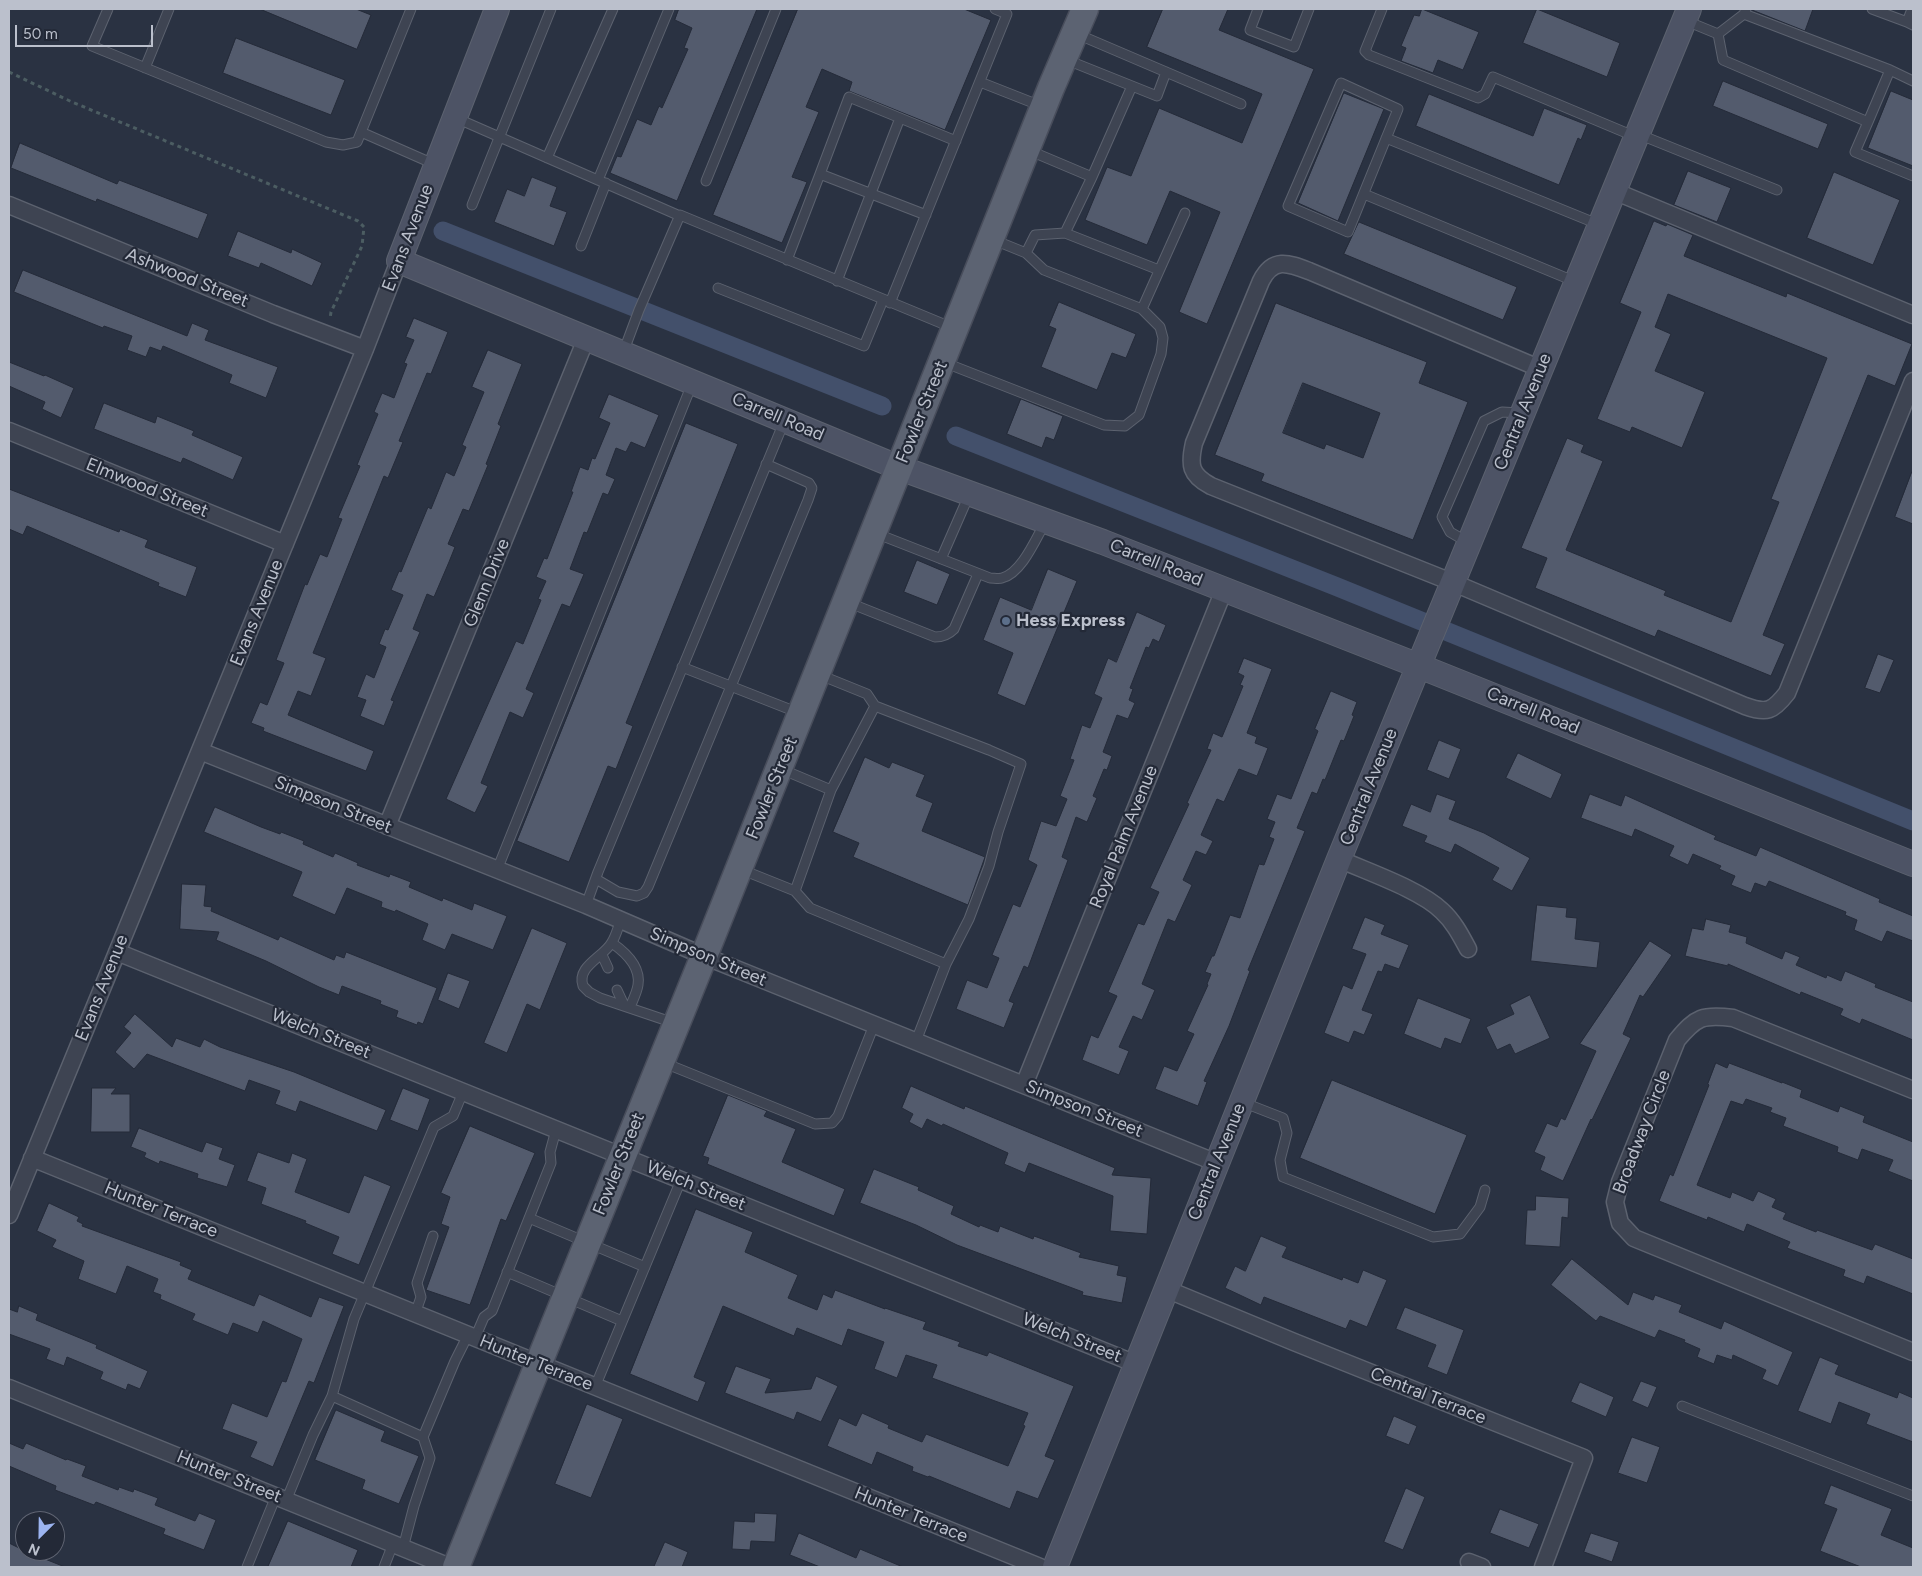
<!DOCTYPE html>
<html>
<head>
<meta charset="utf-8">
<style>
	body { margin:0 }
	#map { position:relative; width:1922px; height:1576px; overflow:hidden; background:#2a3242; font-family:Figtree,sans-serif }
	canvas { display:block }
	.frame { position:absolute; inset:0; border:10px solid #bbc0cc; pointer-events:none }
	.north { position:absolute; left:15px; top:1511px; width:50px; height:50px; box-sizing:border-box; background:#232937; border:1px solid #606573; border-radius:50%; rotate:203deg; font-size:14px; font-weight:700; line-height:20px; text-align:center; color:#bbc0cc }
	.north::after { content:''; display:block; margin:auto; width:18px; height:22px; background:#9cb4f0; clip-path:polygon(50% 0,100% 100%,50% 72%,0 100%) }
	.scale { position:absolute; left:15px; top:25px; width:138px; height:22px; box-sizing:border-box; border:2px solid #bbc0cc; border-top:0; padding-left:6px; font-size:15px; line-height:18px; white-space:nowrap; color:#bbc0cc; -webkit-text-stroke:4px #232937; paint-order:stroke }
</style>
</head>
<body>
<div id="map">
<canvas width="1922" height="1576"></canvas>
<div class="frame"></div>
<div class="north">N</div>
<div class="scale">50 m</div>
</div>
<script>
const c = document.querySelector('canvas').getContext('2d');
c.lineJoin = 'round';
function stroke(path, color, width, dash) { c.strokeStyle = color; c.lineWidth = width; c.lineCap = dash ? 'butt' : 'round'; c.setLineDash(dash || []); c.stroke(path); }
function paint(path, color) { c.fillStyle = color; c.fill(path, 'evenodd'); }
function write(font, color, halo, rows, align = 'center') {
  c.font = font + ' Figtree,sans-serif'; c.lineWidth = 4.5; c.setLineDash([]); c.textBaseline = 'middle'; c.strokeStyle = halo; c.fillStyle = color; for (const [text, x, y, turn = 0] of rows) {
    c.save(); c.translate(x, y); c.rotate((+turn || 0) * Math.PI / 180); c.textAlign = isNaN(turn) ? turn : align; if (halo) c.strokeText(text, 0, 0); c.fillText(text, 0, 0); c.restore();
  }
}
stroke(new Path2D(`
	M443 231 882 406
	M956 436 1335 586 1913 821`), '#43506b', 19);
const building = new Path2D(`
	M260 9H356L371 15 357 49Z
	M679 9H757L677 201 610 173 617 156 621 157 637 119 651 125 659 106 662 108 688 49 684 48 692 28 675 20Z
	M798 9H964L991 20 945 130 849 91 852 82 822 69 806 107 819 112 792 177 807 182 782 243 713 215Z
	M1163 9H1228L1219 30 1314 69 1207 324 1179 312 1220 212 1170 191 1147 245 1085 220 1107 167 1131 176 1159 108 1242 143 1262 94 1147 47Z
	M1422 9 1479 32 1463 70 1438 60 1433 73 1401 61 1406 48 1401 46 1414 15 1419 16Z
	M1537 9 1620 43 1607 77 1523 43Z
	M1752 9H1813L1805 31 1752 10Z
	M236 38 345 80 331 115 223 73Z
	M1723 81 1828 124 1818 149 1713 106Z
	M1891 91 1913 100V166L1868 148Z
	M1344 93 1384 109 1338 221 1298 203Z
	M1429 94 1533 136 1544 108 1587 125 1581 140 1578 138 1559 185 1416 126Z
	M20 143 117 184 119 180 208 214 198 239 97 199 96 202 11 168Z
	M1688 171 1731 188 1717 222 1674 205Z
	M1834 172 1900 200 1873 265 1807 238Z
	M532 177 557 187 550 206 567 212 554 246 494 222 507 189 524 196Z
	M1654 221 1666 226 1667 224 1693 235 1684 256 1786 297 1787 293 1912 344 1895 386 1868 375 1763 635 1785 644 1771 676 1658 630 1655 637 1535 588 1547 558 1521 548 1567 438 1584 445 1581 452 1603 461 1566 550 1666 591 1664 595 1731 622 1779 502 1771 499 1827 358 1668 294 1655 327 1671 334 1655 371 1705 392 1682 448 1632 427 1630 432 1597 419 1641 312 1620 303Z
	M1359 222 1517 287 1503 320 1344 254Z
	M238 231 291 253 292 249 322 263 312 286 261 263 259 268 228 256Z
	M23 270 187 336 192 323 209 330 205 340 278 367 266 398 229 383 232 375 163 346 161 351 150 347 146 357 127 350 132 336 104 326 103 328 14 292Z
	M1059 302 1136 334 1126 358 1112 353 1097 390 1041 367 1056 329 1049 326Z
	M1276 303 1427 362 1419 383 1468 402 1413 540 1261 481 1264 474 1215 455ZM1303 383 1380 413 1363 458 1326 444 1324 449 1283 433Z
	M414 318 448 332 431 374 427 373 399 441 403 442 388 478 384 476 313 653 326 658 311 696 298 691 288 715 374 751 366 771 263 731 264 728 251 723 260 702 267 705 284 663 276 660 305 584 307 585 320 554 327 557 342 519 338 518 360 466 357 465 378 414 374 412 382 393 394 398 407 364 404 363 414 340 406 337Z
	M488 350 522 364 498 424 501 426 486 464 488 465 469 511 463 509 448 544 455 547 449 562 434 597 427 594 413 629 420 632 391 700 394 701 384 726 360 716 366 700 357 697 366 674 374 678 386 647 379 644 385 629 388 630 403 595 391 590 399 571 401 572 428 507 431 509 446 472 454 476 466 447 462 445 484 392 472 387Z
	M9 362 44 376 45 375 74 388 61 418 42 409 45 402 9 386Z
	M609 394 659 415 645 448 631 442 626 452 616 448 606 475 615 479 608 495 603 493 587 533 584 532 570 569 584 574 570 607 562 604 526 689 534 693 523 718 510 712 481 783 488 786 475 813 446 799 516 641 523 644 541 600 538 599 546 581 536 577 544 558 547 559 573 492H571L580 467 588 470 592 458 595 459 610 423 599 418Z
	M1021 399 1063 416 1054 440 1046 437 1042 448 1007 434Z
	M104 403 155 423 157 416 194 431 192 435 243 457 233 480 183 458 181 463 94 429Z
	M686 423 738 444 626 723 633 726 616 769 608 766 569 862 517 841Z
	M1912 472H1913V524L1895 517Z
	M9 489 119 532 120 529 148 540 145 547 197 567 186 597 158 586 159 583 27 526 23 535 9 529Z
	M917 560 950 574 937 605 904 592Z
	M1048 569 1077 581 1025 706 997 694 1013 653 983 640 1000 597 1031 610Z
	M1137 612 1166 625 1159 642 1153 639 1149 648 1146 647 1130 688 1133 689 1129 700 1135 703 1128 719 1117 715 1103 752 1112 756 1107 770 1104 769 1093 796 1097 798 1087 822 1076 817 1062 857 1068 860 1028 968 1024 966 1009 1001 1014 1003 1004 1028 956 1009 967 980 987 988 999 958 992 955 1013 904 1020 907 1037 865 1028 860 1041 821 1056 826 1067 799 1060 796 1074 760 1070 759 1082 725 1090 728 1102 698 1094 694 1108 658 1116 662Z
	M1878 654 1894 660 1880 693 1865 688Z
	M1244 658 1272 669 1247 733 1257 737 1255 743 1268 748 1257 776 1239 769 1224 802 1217 799 1201 835 1213 841 1206 855 1196 851 1183 880 1192 885 1175 922 1168 919 1142 984 1155 990 1142 1020 1133 1016 1119 1047 1129 1051 1119 1075 1082 1060 1091 1035 1098 1038 1117 996 1108 992 1138 923 1144 925 1159 892 1150 888 1189 804 1187 803 1211 750 1207 749 1213 733 1222 737 1232 713 1243 686 1240 685 1244 676 1238 673Z
	M1331 691 1357 702 1352 715 1354 716 1344 741 1341 740 1325 780 1323 779 1317 794 1312 792 1297 828 1305 831 1248 970 1250 971 1229 1026 1204 1081 1207 1082 1198 1106 1155 1089 1164 1066 1177 1071 1194 1034 1187 1031 1208 985 1207 984 1211 974 1205 972 1212 956H1214L1230 915 1240 918 1259 864 1264 865 1274 839 1269 837 1275 822 1267 819 1277 794 1291 799 1318 731 1315 729Z
	M1439 740 1461 749 1449 779 1427 770Z
	M1518 753 1562 774 1551 799 1506 778Z
	M865 757 889 768 892 762 925 775 916 796 933 803 922 831 985 857 968 905 853 857 859 843 833 832Z
	M1437 794 1456 801 1449 819 1484 833 1530 858 1512 891 1492 880 1499 868 1455 844 1451 853 1424 842 1427 836 1402 826 1411 804 1430 812Z
	M1590 794 1621 806 1625 795 1716 836 1714 839 1756 856 1760 847 1880 899 1879 902 1913 916V941L1887 931 1882 942 1854 930 1857 920 1845 915 1846 912 1769 881 1766 887 1755 883 1751 893 1731 885 1735 876 1719 869 1721 866 1693 854 1688 865 1669 856 1674 846 1635 829 1632 837 1581 818Z
	M215 807 261 827 280 834 281 832 304 841 303 844 333 857 335 853 358 863 357 865 389 877 390 874 411 882 409 887 442 901 443 898 472 910 474 903 507 916 493 950 452 934 445 950 422 940 428 924 396 910 395 912 381 907 382 902 347 888 335 915 292 896 302 872 204 832Z
	M182 884 206 885 204 906 212 907 211 911 278 940 280 936 334 960 336 955 344 958 346 952 437 988 423 1024 418 1022 417 1025 396 1017 398 1011 380 1004 381 1001 342 986 339 995 319 987 266 961 216 940 219 932 180 929Z
	M1537 905 1567 908 1566 917 1577 918 1575 939 1600 942 1597 968 1531 961Z
	M1365 917 1385 925 1381 934 1409 945 1399 969 1385 964 1382 972 1378 971 1362 1010 1373 1014 1364 1035 1354 1031 1349 1043 1324 1033 1343 985 1352 989 1366 954 1352 949Z
	M1706 919 1731 925 1729 932 1747 937 1746 943 1782 959 1785 951 1800 957 1796 965 1826 978 1827 975 1841 981 1845 971 1876 984 1875 987 1913 1002V1040L1862 1019 1860 1024 1840 1015 1843 1009 1801 992 1800 995 1728 964V966L1685 956 1692 928 1703 930Z
	M532 928 567 943 540 1010 527 1004 507 1053 484 1043Z
	M1650 941 1672 955 1643 997 1640 995 1623 1034 1631 1038 1592 1120 1591 1119 1563 1181 1540 1170 1545 1157 1534 1152 1547 1123 1557 1127 1561 1118 1565 1120 1596 1051 1580 1044Z
	M448 973 470 981 459 1009 438 1000Z
	M1530 995 1550 1038 1515 1054 1510 1044 1497 1050 1486 1027 1514 1014 1510 1005Z
	M1418 998 1471 1019 1461 1044 1445 1038 1441 1049 1404 1034Z
	M135 1014 172 1047 176 1038 200 1047 204 1039 220 1047 294 1072 386 1110 377 1131 300 1101 296 1112 275 1104 280 1091 249 1080 245 1091 147 1054 134 1069 115 1052 131 1033 124 1027Z
	M1716 1063 1727 1068 1729 1063 1782 1083V1082L1802 1090 1800 1097 1838 1112 1840 1106 1865 1116 1863 1122 1913 1142V1181L1888 1171 1893 1160 1862 1149 1858 1160 1837 1152 1838 1147 1783 1126 1786 1118 1770 1112 1772 1108 1746 1099 1743 1105 1731 1101 1697 1185 1730 1198 1732 1192 1753 1201 1758 1191 1776 1199 1772 1207 1786 1213 1783 1219 1816 1232 1817 1230 1872 1250 1875 1244 1913 1259V1294L1867 1276 1864 1284 1843 1276 1845 1270 1787 1248 1790 1242 1747 1224 1744 1232 1708 1217 1707 1220 1659 1201 1670 1174 1673 1176 1709 1085 1708 1084Z
	M1332 1080 1467 1135 1435 1214 1300 1158Z
	M911 1086 964 1109 965 1106 1115 1168 1112 1175 1151 1178 1147 1234 1110 1231 1113 1196 1029 1163 1025 1173 1004 1164 1008 1153 943 1124 942 1126 927 1119 922 1129 909 1122 913 1114 902 1108Z
	M92 1088H116L111 1094H130V1132H91Z
	M403 1088 430 1099 418 1131 390 1120Z
	M728 1095 767 1111 764 1116 796 1129 782 1162 845 1189 834 1216 707 1164 709 1158 703 1156Z
	M470 1126 535 1153 506 1221 501 1219 470 1305 426 1290 449 1227 441 1224 450 1197 441 1193Z
	M139 1128 202 1152 206 1142 223 1148 219 1159 235 1165 227 1187 197 1178 198 1174 160 1161 159 1164 144 1157 146 1153 131 1147Z
	M258 1152 289 1163 292 1153 307 1159 295 1192 349 1213 364 1175 391 1186 359 1265 332 1254 339 1237 305 1223 306 1221 261 1204 266 1188 247 1181Z
	M874 1169 919 1187 918 1190 954 1206 951 1214 979 1227 980 1225 998 1232 1000 1226 1033 1239 1034 1236 1081 1253 1079 1257 1119 1266 1117 1275 1127 1277 1122 1303 1082 1295 1083 1292 957 1245 916 1225 860 1203Z
	M1536 1196 1569 1198 1568 1218 1562 1217 1560 1247 1525 1245 1527 1210H1535Z
	M49 1203 79 1217 77 1221 83 1224 82 1226 181 1262 180 1265 192 1270 188 1279 254 1306 259 1294 311 1317 319 1297 344 1306 314 1383 309 1381 273 1467 250 1457 257 1442 222 1429 232 1403 267 1417 282 1381 286 1382 302 1339 263 1321 258 1333 233 1323 228 1335 192 1320 195 1314 160 1299 161 1295 153 1292 158 1279 127 1266 116 1294 78 1279 84 1261 52 1247 56 1240 37 1231Z
	M696 1209 753 1232 745 1252 798 1275 788 1298 817 1310 823 1294 832 1298 835 1290 885 1309V1308L926 1322 923 1329 960 1342 958 1346 987 1356 989 1352 1074 1386 1045 1456 1055 1460 1038 1499 1017 1491 1010 1509 929 1476 928 1477 912 1471 913 1467 877 1452 872 1465 827 1446 839 1418 856 1426 862 1413 889 1425 888 1428 922 1442 926 1434 1008 1466 1025 1426 1023 1425 1028 1413 932 1378 937 1365 906 1355 897 1378 874 1369 884 1342 848 1329 842 1346 797 1328 794 1336 723 1306 694 1377 706 1382 698 1402 630 1374Z
	M1261 1236 1287 1247 1282 1257 1342 1280 1343 1277 1358 1283 1363 1270 1387 1280 1367 1327 1350 1320 1346 1329 1264 1297 1261 1305 1225 1288 1235 1266 1245 1271Z
	M1572 1259 1628 1305 1633 1292 1653 1300 1655 1295 1682 1305 1679 1312 1721 1329 1724 1321 1793 1352 1778 1386 1762 1379 1766 1370 1733 1355 1732 1360 1717 1355 1714 1364 1697 1357 1700 1349 1684 1342 1685 1340 1659 1330 1655 1338 1600 1316 1596 1321 1551 1285Z
	M19 1306 38 1314 36 1320 97 1345 96 1348 148 1371 140 1389 128 1384 126 1390 100 1379 103 1372 67 1357 64 1366 46 1359 50 1349 9 1334V1309L17 1312Z
	M1405 1307 1464 1330 1447 1375 1427 1367 1436 1345 1396 1329Z
	M1820 1357 1839 1365 1835 1374 1897 1398 1899 1392 1913 1398V1442L1866 1424 1870 1414 1839 1402 1831 1424 1798 1411Z
	M736 1366 771 1379 765 1393 811 1389 816 1376 838 1386 821 1422 797 1412 794 1420 725 1393Z
	M1641 1381 1657 1387 1648 1408 1632 1401Z
	M1580 1382 1614 1397 1606 1417 1571 1402Z
	M587 1404 623 1419 591 1498 555 1484Z
	M336 1410 385 1431 381 1441 419 1456 399 1504 362 1489 365 1480 315 1460Z
	M1394 1416 1417 1426 1409 1445 1386 1436Z
	M1632 1437 1660 1447 1647 1483 1618 1473Z
	M9 1443 23 1449 26 1443 66 1460 67 1459 86 1466 82 1476 118 1490 119 1487 133 1492 134 1489 158 1498 155 1505 195 1521 199 1513 216 1520 204 1550 163 1534 165 1529 96 1502 94 1505 55 1490 56 1486 9 1466Z
	M1831 1485 1892 1509 1881 1535 1913 1548V1567H1861L1820 1551 1837 1509 1824 1504Z
	M1406 1488 1425 1497 1403 1550 1384 1542Z
	M1500 1509 1539 1524 1529 1548 1490 1533Z
	M755 1513 777 1514 775 1542 751 1541 750 1550 732 1549 734 1521 754 1522Z
	M288 1521 358 1550 351 1567H268Z
	M799 1533 856 1558 860 1549 903 1567H820L790 1555Z
	M1591 1533 1619 1542 1612 1562 1584 1552Z
	M665 1542 688 1552 682 1567H654Z
	M9 1543 25 1551 65 1567H9Z`);
paint(building, '#535b6d');
stroke(building, '#252b39', 1);
const lane = new Path2D(`
	M108 9 92 46 326 142 343 145 357 142 411 9
	M1258 9 1250 30 1294 47 1309 9
	M1382 9 1365 51 1369 55 1478 98 1485 94 1493 77 1636 137
	M1872 9 1907 22
	M1912 9 1907 22 1913 25
	M1744 14 1890 70
	M1684 20 1718 34 1723 60 1868 122 1890 70 1913 81
	M1077 34 1166 72
	M1718 34 1744 14 1746 9
	M1067 60 1132 86
	M145 68 169 9
	M980 82 1041 106
	M1341 83 1398 109 1348 232 1288 206Z
	M456 118 680 216
	M1868 122 1855 152 1913 176
	M361 132 436 165
	M1638 134 1777 190
	M1386 138 1600 225
	M547 158 613 9
	M1092 177 1132 86 1157 96 1166 72 1241 104
	M598 180 669 9
	M706 181 776 9
	M1364 194 1576 282
	M472 205 551 9
	M926 215 820 174 849 97 956 141
	M1065 233 1159 270
	M581 246 606 183
	M1026 253 1035 235 1065 233 1092 177 1028 150
	M787 260 820 174
	M837 281 900 118
	M718 288 864 346 883 300
	M890 303 1007 14 995 9
	M1142 309 1185 213
	M623 353 639 310 680 215 953 328
	M943 362 1104 425 1125 426 1139 415 1161 354 1163 338 1160 327 1142 309 1044 270 1026 253 994 240
	M875 533 990 578C994 578 999 579 1002 578 1022 573 1036 538 1046 521
	M1469 543 1450 532 1442 517 1484 421 1502 412 1520 413
	M941 559 969 495
	M847 602 935 637C943 637 948 635 954 629L978 574
	M682 667 799 713
	M875 706 989 750 1021 764 998 832 989 866 969 919 946 964
	M781 769 831 790
	M740 869 795 891 810 908 946 964 916 1041
	M497 870 692 384
	M596 879 618 892 637 896 644 893 648 887 808 500 812 488 809 483 766 464
	M795 891 831 790 875 706 867 694 820 675
	M586 905 598 872 784 422
	M621 920C618 927 616 936 612 942 604 957 576 966 583 986L589 992 600 998 674 1023
	M612 943C625 952 641 966 638 985 637 992 633 1000 630 1007
	M602 955 608 968
	M617 990 624 1005
	M662 1062 815 1124 832 1123 838 1116 874 1025
	M463 1092 453 1116 434 1127 354 1319 332 1396 423 1437 455 1361 468 1335
	M1242 1102 1283 1118 1287 1133 1280 1160 1283 1177 1433 1237 1460 1234 1480 1207 1485 1190
	M529 1218 645 1267
	M507 1272 622 1321
	M415 1314 421 1297 417 1283 433 1236
	M475 1338 484 1317 492 1311 551 1163 550 1152 556 1130
	M595 1387 681 1180
	M1682 1406 1913 1496
	M286 1501 313 1435 332 1396
	M403 1548 414 1506 430 1458 423 1437
	M247 1567 276 1496
	M384 1567 393 1544`);
const street = new Path2D(`
	M1614 191 1913 315
	M9 205 273 314 365 349
	M1541 369 1309 271C1288 263 1273 257 1261 281L1194 443C1189 465 1190 475 1211 486L1454 583 1745 706C1767 714 1773 711 1787 693L1913 381
	M9 431 285 544
	M200 751 586 905 704 956 1217 1163
	M387 826 586 339
	M1339 859C1368 872 1421 890 1442 911 1454 922 1461 936 1468 949
	M117 952 1136 1364
	M1024 1085 1224 590
	M1913 1090 1733 1018C1703 1014 1696 1017 1677 1040L1620 1182 1615 1202 1620 1223 1634 1238 1913 1352
	M32 1158 1040 1567
	M9 1215 365 349 399 261
	M1166 1289 1294 1342 1584 1458 1543 1567
	M9 1388 450 1567
	M1469 1562 1482 1567`);
const secondary = new Path2D(`
	M497 9 399 261 900 468 1103 542 1419 666 1913 864
	M1055 1567 1339 859 1689 9`);
const primary = new Path2D(`
	M456 1567 704 956 1051 88 1085 9`);
stroke(lane, '#5c626f', 11);
stroke(street, '#5c626f', 19);
stroke(secondary, '#5c626f', 26);
stroke(primary, '#484d5b', 29);
stroke(new Path2D(`
	M9 72 72 102 358 221 364 227 362 246 331 312 330 319`), '#4c5d62', 3, [4, 4]);
stroke(lane, '#3e4452', 9);
stroke(street, '#3e4452', 16);
stroke(secondary, '#4d5365', 24);
stroke(primary, '#5c6372', 26);
for (const [x, y, r, color] of [
	[1006,621,5,"#5c6f8a"]
]) { const dot = new Path2D(); dot.arc(x, y, r, 0, 2 * Math.PI); c.fillStyle = color; c.fill(dot); stroke(dot, '#232937', 2); }
write('18px', '#bbc0cc', '#232937', [
	["Evans Avenue",408,238,-69],
	["Ashwood Street",187,278,22],
	["Fowler Street",922,412,-68],
	["Central Avenue",1523,412,-68],
	["Carrell Road",778,417,23],
	["Elmwood Street",147,488,22],
	["Carrell Road",1156,563,22],
	["Glenn Drive",487,583,-68],
	["Evans Avenue",257,613,-68],
	["Carrell Road",1533,711,22],
	["Central Avenue",1369,787,-68],
	["Fowler Street",772,788,-68],
	["Simpson Street",333,805,22],
	["Royal Palm Avenue",1124,837,-68],
	["Simpson Street",708,957,23],
	["Evans Avenue",102,988,-68],
	["Welch Street",321,1034,22],
	["Simpson Street",1084,1109,22],
	["Broadway Circle",1642,1132,-69],
	["Central Avenue",1217,1162,-68],
	["Fowler Street",619,1164,-68],
	["Welch Street",696,1186,22],
	["Hunter Terrace",161,1210,22],
	["Welch Street",1072,1338,22],
	["Hunter Terrace",536,1363,22],
	["Central Terrace",1428,1396,22],
	["Hunter Street",229,1477,22],
	["Hunter Terrace",911,1515,22]
]);
write('bold 18px', '#bbc0cc', '#232937', [
	["Hess Express",1016,621]
], 'left');
</script>
</body>
</html>
